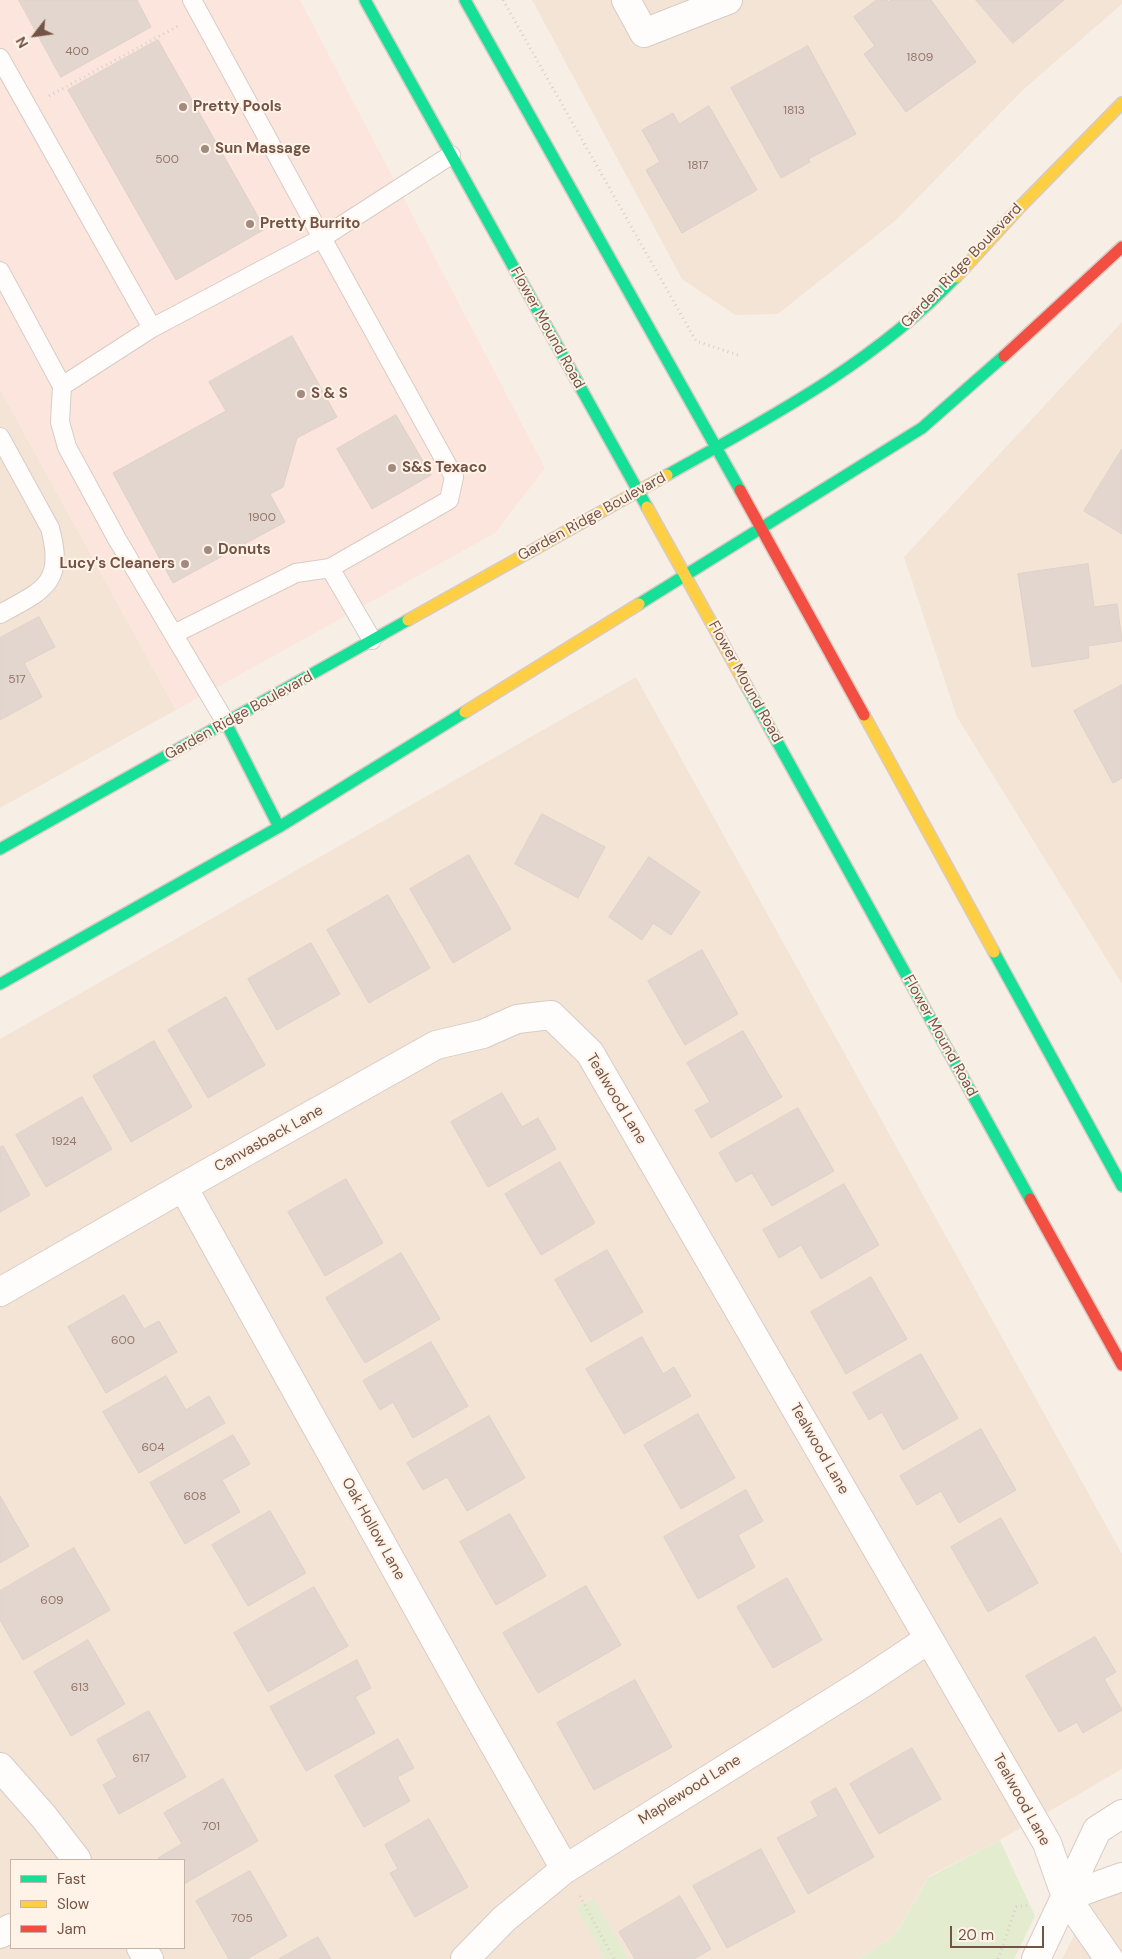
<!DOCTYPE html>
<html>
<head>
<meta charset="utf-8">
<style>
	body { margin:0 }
	#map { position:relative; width:1122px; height:1959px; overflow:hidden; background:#f7efe6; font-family:"DM Sans",sans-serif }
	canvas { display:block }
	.legend { position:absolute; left:10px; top:1859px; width:175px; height:90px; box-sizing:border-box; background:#fff3e7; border:1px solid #c7b3a7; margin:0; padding:6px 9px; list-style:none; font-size:15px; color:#745347 }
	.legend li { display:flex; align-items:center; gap:10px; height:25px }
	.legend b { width:25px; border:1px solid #c7b3a7 }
	.north { position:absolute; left:10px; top:10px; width:50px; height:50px; -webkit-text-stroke:4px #fff3e7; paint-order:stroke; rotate:240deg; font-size:14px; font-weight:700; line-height:20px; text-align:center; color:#745347 }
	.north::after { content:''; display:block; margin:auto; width:18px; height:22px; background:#745347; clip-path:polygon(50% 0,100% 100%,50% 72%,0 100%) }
	.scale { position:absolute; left:950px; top:1926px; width:94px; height:22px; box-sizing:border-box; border:2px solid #745347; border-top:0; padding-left:6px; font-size:15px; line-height:18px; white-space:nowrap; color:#745347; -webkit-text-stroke:4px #fff3e7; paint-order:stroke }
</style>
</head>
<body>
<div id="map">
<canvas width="1122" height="1959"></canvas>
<ul class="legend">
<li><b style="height:6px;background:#16e098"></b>Fast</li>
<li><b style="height:6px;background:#ffcf43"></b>Slow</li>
<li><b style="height:6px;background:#f24e42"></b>Jam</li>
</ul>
<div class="north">N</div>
<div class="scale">20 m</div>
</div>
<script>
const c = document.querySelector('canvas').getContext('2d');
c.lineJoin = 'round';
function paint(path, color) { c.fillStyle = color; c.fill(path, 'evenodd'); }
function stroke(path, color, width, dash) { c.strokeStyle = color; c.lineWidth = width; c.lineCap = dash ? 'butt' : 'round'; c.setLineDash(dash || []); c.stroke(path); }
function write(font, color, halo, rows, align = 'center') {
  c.font = font + ' "DM Sans",sans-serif'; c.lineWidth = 4; c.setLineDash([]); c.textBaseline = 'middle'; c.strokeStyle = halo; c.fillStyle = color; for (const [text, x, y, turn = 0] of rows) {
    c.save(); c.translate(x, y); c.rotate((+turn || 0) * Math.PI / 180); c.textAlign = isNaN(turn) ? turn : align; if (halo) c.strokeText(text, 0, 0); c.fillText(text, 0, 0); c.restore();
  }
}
paint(new Path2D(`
	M532 0H1122V4L1024 89 896 220 778 314 735 315 682 279Z
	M1122 322V984L957 717 904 557Z
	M0 389 176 710 0 808Z
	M636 677 1122 1554V1769L1000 1840 929 1876 895 1935 859 1959H629L592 1898 577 1907 605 1959H0V1039ZM11 1860H184V1948H11Z
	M1122 1873V1959H1062L1100 1885Z`), '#f3e4d6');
paint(new Path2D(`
	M0 0H300L545 468 495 533 176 710 0 389Z`), '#fbe5dc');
paint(new Path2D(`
	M1000 1840 1035 1916 1014 1959H859L895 1935 929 1877Z
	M593 1898 629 1959H605L576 1907Z`), '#e4ecd0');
const building = new Path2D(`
	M19 0H137L151 27 61 77Z
	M877 0H887L888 2 891 0H931L976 62 906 112 864 54 875 46 854 17Z
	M976 0H1064L1013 43Z
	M158 40 265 229 176 280 68 90Z
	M808 46 856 134 808 159 810 162 781 178 731 88Z
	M709 106 757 190 682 233 646 170 660 162 642 130 673 113 679 124Z
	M292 336 337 417 297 438 283 487 270 494 285 522 173 583 113 473 226 411 209 382Z
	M396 415 431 475 372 509 337 449Z
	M1122 449V534L1084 511Z
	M1088 564 1094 607 1117 604 1122 641 1088 646 1089 658 1032 667 1018 574Z
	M39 617 55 647 24 663 42 697 0 720V638Z
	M1122 685V778L1113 783 1074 711Z
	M542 814 605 847 578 898 515 864Z
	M469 855 511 929 453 963 410 889Z
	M649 857 700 892 671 935 653 923 642 940 609 917Z
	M388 895 430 968 369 1003 327 930Z
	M311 943 340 994 277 1030 248 979Z
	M702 950 738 1014 685 1045 648 981Z
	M226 997 265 1065 208 1098 168 1030Z
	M743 1031 782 1097 711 1138 695 1110 710 1102 687 1063Z
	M154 1041 192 1107 131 1142 93 1076Z
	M502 1093 522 1127 538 1118 556 1149 488 1187 451 1122Z
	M82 1097 112 1149 46 1187 16 1135Z
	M798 1108 834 1171 772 1206 752 1173 736 1182 719 1153Z
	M3 1146 30 1195 0 1212V1148Z
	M560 1162 595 1223 541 1255 505 1194Z
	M346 1179 383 1243 325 1276 288 1212Z
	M844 1184 879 1245 821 1279 801 1245 779 1258 763 1230Z
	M607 1250 643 1312 591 1342 555 1280Z
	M401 1253 440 1319 365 1363 326 1298Z
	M871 1277 907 1339 846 1374 811 1312Z
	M124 1295 144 1329 159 1321 177 1352 106 1393 68 1327Z
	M642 1337 663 1374 674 1367 691 1396 624 1434 586 1369Z
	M431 1342 468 1406 413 1438 393 1402 380 1410 363 1381Z
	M921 1354 958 1418 903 1450 882 1412 869 1420 853 1393Z
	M166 1376 186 1410 209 1396 225 1423 139 1473 103 1412Z
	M698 1414 735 1478 681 1509 644 1445Z
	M489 1416 525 1478 467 1511 447 1477 423 1490 407 1463Z
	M981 1429 1016 1490 959 1523 941 1491 917 1505 900 1476Z
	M233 1435 250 1464 222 1480 240 1512 185 1544 150 1483Z
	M746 1490 763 1521 738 1535 755 1567 698 1599 664 1537Z
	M0 1496 29 1546 0 1563Z
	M270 1511 306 1573 248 1606 212 1545Z
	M510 1514 546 1576 496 1605 460 1542Z
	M1001 1518 1038 1583 988 1612 951 1547Z
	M74 1548 110 1610 23 1660 0 1620V1591Z
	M787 1578 822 1640 773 1668 737 1607Z
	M586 1586 621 1645 538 1693 503 1633Z
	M314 1587 348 1646 268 1692 234 1633Z
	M1095 1637 1116 1672 1104 1679 1122 1710 1083 1733 1077 1722 1059 1732 1026 1676Z
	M88 1640 125 1704 71 1736 34 1672Z
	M357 1660 371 1688 355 1697 375 1733 306 1771 270 1707Z
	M635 1680 672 1747 594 1790 557 1723Z
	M149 1711 186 1777 119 1814 103 1785 117 1777 97 1740Z
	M398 1739 414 1768 397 1777 410 1801 364 1827 335 1776Z
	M912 1748 941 1799 879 1834 850 1784Z
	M223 1779 258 1841 184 1884V1860H159L158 1858 182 1844 164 1813Z
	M836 1788 874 1857 808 1894 777 1838 818 1816 811 1802Z
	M429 1819 468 1887 415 1917 390 1873 398 1869 385 1845Z
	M761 1849 795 1912 727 1948 693 1886Z
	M250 1871 287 1936 247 1959H229L196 1901Z
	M680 1896 711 1949 694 1959H635L619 1932Z
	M318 1937 331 1959H279Z`);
paint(building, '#e3d6ce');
stroke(building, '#dfd1c9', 1);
const lane = new Path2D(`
	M192 0 322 238 152 328 62 386 60 422 67 447 117 539 226 723
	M0 58 152 328
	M0 271 62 386
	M0 437 50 528C65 583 44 590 0 614
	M174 634 296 573 330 568
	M372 640 330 568 449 500 454 477 322 238 451 155`);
const street = new Path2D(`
	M626 0 644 33 728 0
	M183 1187 467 1697 565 1869
	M0 1292 183 1187 436 1045 483 1034 517 1019 551 1015 590 1053 1047 1843 1066 1897 1109 1959
	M0 1767 44 1817 77 1860
	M1066 1897 1122 1877
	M0 1934 11 1928
	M141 1948 149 1959
	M465 1959 504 1919 565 1869 863 1683 929 1639
	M1036 1959 1097 1830 1122 1814`);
const fast = new Path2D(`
	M365 0 647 507
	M465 0 740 490
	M667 475C769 418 874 363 956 277
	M639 604 922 428 1004 356
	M747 687 1030 1199
	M226 723 279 827
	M0 849 408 620
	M994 952 1122 1186
	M0 984 279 827 465 712`);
const slow = new Path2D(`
	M956 277 1020 207 1122 103
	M647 507 747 687
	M408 620 667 475
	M465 712 639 604
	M864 715 994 952`);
const jam = new Path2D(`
	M1004 356 1122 247
	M740 490 864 715
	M1030 1199 1122 1365`);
stroke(lane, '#d8ccc5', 20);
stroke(street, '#d8ccc5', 30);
stroke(fast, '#d7cbc3', 14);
stroke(slow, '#d7cbc3', 14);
stroke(jam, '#d7cbc3', 14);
stroke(new Path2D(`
	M503 0 696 341 738 355
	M49 96 178 26
	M580 1896 614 1959
	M998 1959 1016 1907 1029 1905`), '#d9cfcb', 3, [1, 4]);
stroke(lane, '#fefdfb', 18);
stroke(street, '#fefdfb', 28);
stroke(fast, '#16e098', 11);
stroke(slow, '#ffcf43', 11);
stroke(jam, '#f24e42', 11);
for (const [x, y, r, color] of [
	[183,107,5,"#a28a7f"],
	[205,149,5,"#a28a7f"],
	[250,224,5,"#a28a7f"],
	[301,394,5,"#a28a7f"],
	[392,468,5,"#a28a7f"],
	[208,550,5,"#a28a7f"],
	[185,564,5,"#a28a7f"]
]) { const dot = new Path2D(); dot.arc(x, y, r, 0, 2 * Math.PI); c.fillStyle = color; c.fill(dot); stroke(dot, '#fff3e7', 2); }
write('12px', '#92766b', null, [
	["400",77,52],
	["1809",920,58],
	["1813",794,111],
	["500",167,160],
	["1817",698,166],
	["1900",262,518],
	["517",17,680],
	["1924",64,1142],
	["600",123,1341],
	["604",153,1448],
	["608",195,1497],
	["609",52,1601],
	["613",80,1688],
	["617",141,1759],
	["701",211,1827],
	["705",242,1919]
]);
write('bold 15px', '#745347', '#fff3e7', [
	["Pretty Pools",193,107],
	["Sun Massage",215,149],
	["Pretty Burrito",260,224],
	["S & S",311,394],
	["S&S Texaco",402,468],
	["Donuts",218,550],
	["Lucy's Cleaners",175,564,"right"]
], 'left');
write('15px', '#745347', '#fff3e7', [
	["Garden Ridge Boulevard",962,266,-46],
	["Flower Mound Road",547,328,61],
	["Garden Ridge Boulevard",592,517,-29],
	["Flower Mound Road",745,682,61],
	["Garden Ridge Boulevard",239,716,-29],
	["Flower Mound Road",940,1036,61],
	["Tealwood Lane",616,1099,59],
	["Canvasback Lane",269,1139,-29],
	["Tealwood Lane",819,1449,60],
	["Oak Hollow Lane",373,1529,61],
	["Maplewood Lane",690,1790,-32],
	["Tealwood Lane",1021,1800,61]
]);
</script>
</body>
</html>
